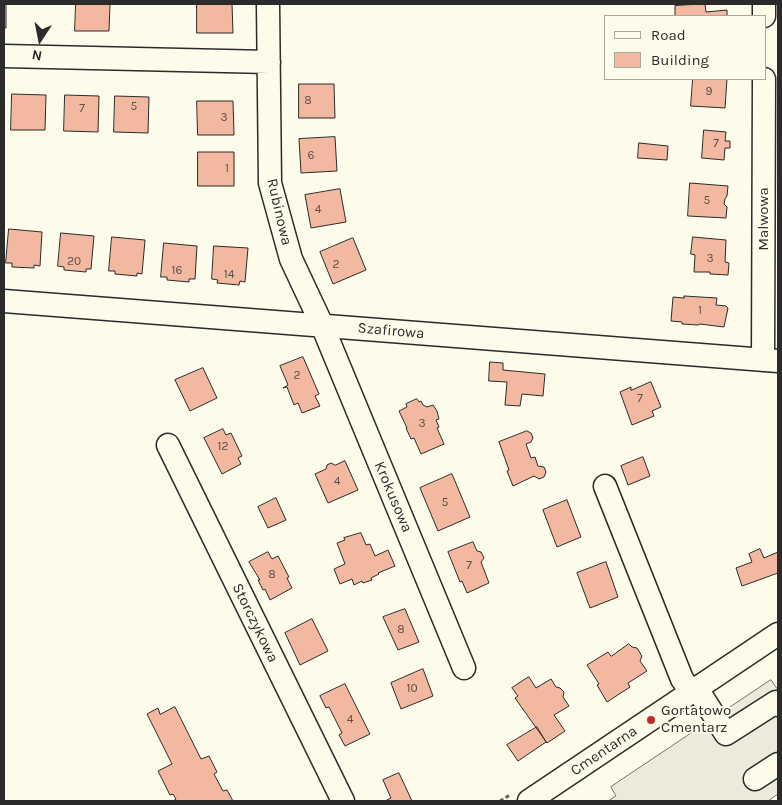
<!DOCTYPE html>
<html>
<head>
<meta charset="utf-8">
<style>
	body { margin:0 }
	#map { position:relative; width:782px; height:805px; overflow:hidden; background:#fdfbea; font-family:Karla,sans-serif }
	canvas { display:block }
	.frame { position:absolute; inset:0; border:5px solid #2b2b2b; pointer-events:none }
	.legend { position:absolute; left:604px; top:15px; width:162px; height:65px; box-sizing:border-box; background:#fdfbea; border:1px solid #a9a89e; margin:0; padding:6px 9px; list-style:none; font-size:15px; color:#2b2b2b }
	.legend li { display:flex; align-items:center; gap:10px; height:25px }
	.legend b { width:25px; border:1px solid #a9a89e }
	.north { position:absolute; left:15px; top:15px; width:50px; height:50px; -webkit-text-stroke:4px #fdfbea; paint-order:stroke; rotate:191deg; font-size:14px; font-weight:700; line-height:20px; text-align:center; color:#2b2b2b }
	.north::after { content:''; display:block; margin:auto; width:18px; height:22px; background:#2b2b2b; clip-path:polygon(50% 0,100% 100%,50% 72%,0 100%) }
</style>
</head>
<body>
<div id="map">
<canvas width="782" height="805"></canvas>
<div class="frame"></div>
<ul class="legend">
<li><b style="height:6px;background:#fdfbea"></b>Road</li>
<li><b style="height:14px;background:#f2b8a0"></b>Building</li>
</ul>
<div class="north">N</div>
</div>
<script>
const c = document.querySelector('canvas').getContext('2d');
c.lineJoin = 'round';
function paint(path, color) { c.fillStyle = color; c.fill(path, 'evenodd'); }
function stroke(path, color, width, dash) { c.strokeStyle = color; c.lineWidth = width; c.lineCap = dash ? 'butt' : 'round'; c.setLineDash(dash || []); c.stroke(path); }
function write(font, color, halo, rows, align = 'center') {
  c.font = font + ' Karla,sans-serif'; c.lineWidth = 4; c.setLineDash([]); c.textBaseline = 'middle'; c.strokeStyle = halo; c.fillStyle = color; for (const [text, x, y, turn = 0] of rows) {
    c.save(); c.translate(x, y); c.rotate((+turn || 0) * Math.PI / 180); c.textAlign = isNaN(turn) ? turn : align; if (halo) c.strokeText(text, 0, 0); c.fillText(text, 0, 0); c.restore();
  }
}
const parking = new Path2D(`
	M771 680 778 690V794L768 801H608L616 796 611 787Z`);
paint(parking, '#eceadb');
stroke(parking, '#74746e', 1);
const building = new Path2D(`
	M4 4H6V28H4Z
	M76 4H110L109 31H75Z
	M197 4H232L233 33H197Z
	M705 4 706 12 727 10V16H675V6Z
	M693 79H727L725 108 691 106Z
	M299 84H334L335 118H299Z
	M12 94 46 95 45 130H11Z
	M65 95 99 96 98 132 64 131Z
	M115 96 149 97 148 133 114 132Z
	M197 101H233L234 135H198Z
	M704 130 726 132 725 141H730V148H725L724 160 702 158Z
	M335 137 337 171 301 173 299 139Z
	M639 143 668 146 667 160 638 158Z
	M198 152H234V186H198Z
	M690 183 728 186 727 196 725 199 724 204 727 207 726 218 688 216Z
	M340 189 346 222 311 228 305 195Z
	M9 229 42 232 40 266 34 265V268L12 267V263H6Z
	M61 233 94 236 91 269H86V272L64 270V267L58 266Z
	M112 237 145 240 142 274 137 273V276L115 274V271H109Z
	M693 237 726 240 725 262 729 263 728 275 710 274V272H694L695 255 691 254Z
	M353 238 366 270 333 284 320 252Z
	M164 243 197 246 195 279H189V282L167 280V277H161Z
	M214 246 248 248 245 282 240 281 239 285 217 283 218 280 212 279Z
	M684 296 717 298 716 305 726 306 728 308 724 327 700 324 698 325 682 324V322L671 321 673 297 684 298Z
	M303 357 319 394 315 396 320 406 302 413 298 403 294 405 287 387 283 388 288 385 280 366Z
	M490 362 503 363V370L545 374 543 396 522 394 520 406 505 405 507 382 489 381Z
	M203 368 217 398 190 411 175 380Z
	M651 382 661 407 652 411 654 416 632 425 620 392 631 387V390Z
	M417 399 419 402 421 401 423 405 427 407 433 405 437 411 439 419 436 420 439 427 437 428 444 444 421 454 414 438 411 439 406 428H407L399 411 407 407 406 404Z
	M223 429 226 435 231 433 242 456 238 458 241 464 222 474 204 438Z
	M527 431 531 433 533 438 531 442 526 444 531 458 535 457 538 466 544 467 546 472 544 477 539 479 534 476 513 486 507 471 509 470 499 442Z
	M643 457 650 476 628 485 621 466Z
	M345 461 358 490 328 503 315 474 326 469 327 465 331 463 335 465Z
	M452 474 470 517 438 531 420 488Z
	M276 498 286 520 268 528 258 507Z
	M567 500 581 537 557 547 543 510Z
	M361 533 366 545 370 544 375 556 388 550 395 566 378 573 379 574 371 578 372 580 363 583 362 581 354 585 352 579 340 584 334 569 345 564 337 543 345 540 344 538Z
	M473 542 477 551 481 552 484 558 481 562 489 583 467 593 462 581 460 582 448 552Z
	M760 549 764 558 778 552V573L742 586 736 568 752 562 749 554Z
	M268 552 272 559 278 556 289 577 287 578 292 588 270 600 265 589 263 590 258 580H260L249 562Z
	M606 562 618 597 590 608 577 573Z
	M405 609 419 642 398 650 383 617Z
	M312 619 328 651 300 665 285 633Z
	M629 644 632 647 637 648 642 656 640 661 647 671 628 683 630 687 607 702 597 685 599 684 587 665 608 652 611 656Z
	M423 669 433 696 401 709 391 683Z
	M529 677 536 688 551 679 556 687 560 688 564 692 563 697 569 706 554 715 565 731 547 743 515 698 518 696 512 688Z
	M345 684 370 734 345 746 339 735 342 733 329 707 326 708 320 696Z
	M175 707 201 759 209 756 217 772 214 774 223 791 227 790 233 801H173L176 799 173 794 170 795 158 771 172 764 147 714 158 708 160 714Z
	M537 727 546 742 518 761 507 745Z
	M399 773 412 801H385L391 798 383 780Z`);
paint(building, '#f2b8a0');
stroke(building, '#2b2b2b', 1);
const minor = new Path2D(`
	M268 4 270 183 291 259 322 325 464 668
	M764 16V4
	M4 56 269 62
	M4 301 778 361
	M763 360 764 79
	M168 445 343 801
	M605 486 682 679 691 692
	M697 689 726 734 776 702 778 705
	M755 779 778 764
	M529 801 778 634`);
stroke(minor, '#2b2b2b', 25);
stroke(new Path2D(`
	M500 801 510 795`), '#6a6964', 3, [4, 2.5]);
stroke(minor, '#fdfbea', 22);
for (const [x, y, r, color] of [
	[651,720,5,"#c62828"]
]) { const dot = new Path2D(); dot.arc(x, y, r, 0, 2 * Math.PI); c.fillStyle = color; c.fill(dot); stroke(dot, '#fdfbea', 2); }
write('12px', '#5d4e48', null, [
	["9",709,92],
	["8",308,101],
	["5",134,107],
	["7",82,109],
	["3",224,118],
	["7",716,144],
	["6",311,156],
	["1",227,169],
	["5",707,201],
	["4",318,210],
	["3",710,259],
	["20",74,262],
	["2",336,265],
	["16",177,271],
	["14",229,275],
	["1",700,311],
	["2",297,376],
	["7",640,399],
	["3",422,424],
	["12",223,447],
	["4",337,482],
	["5",445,503],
	["7",469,566],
	["8",272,575],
	["8",401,630],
	["10",412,689],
	["4",350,720]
]);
write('15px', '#2b2b2b', '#fdfbea', [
	["Rubinowa",279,212,77],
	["Malwowa",764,219,-90],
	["Szafirowa",391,331,5],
	["Krokusowa",393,497,67],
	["Storczykowa",255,623,64],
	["Cmentarna",604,751,-34]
]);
write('15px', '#2b2b2b', '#fdfbea', [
	["Gortatowo",661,711],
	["Cmentarz",661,728]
], 'left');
</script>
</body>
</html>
